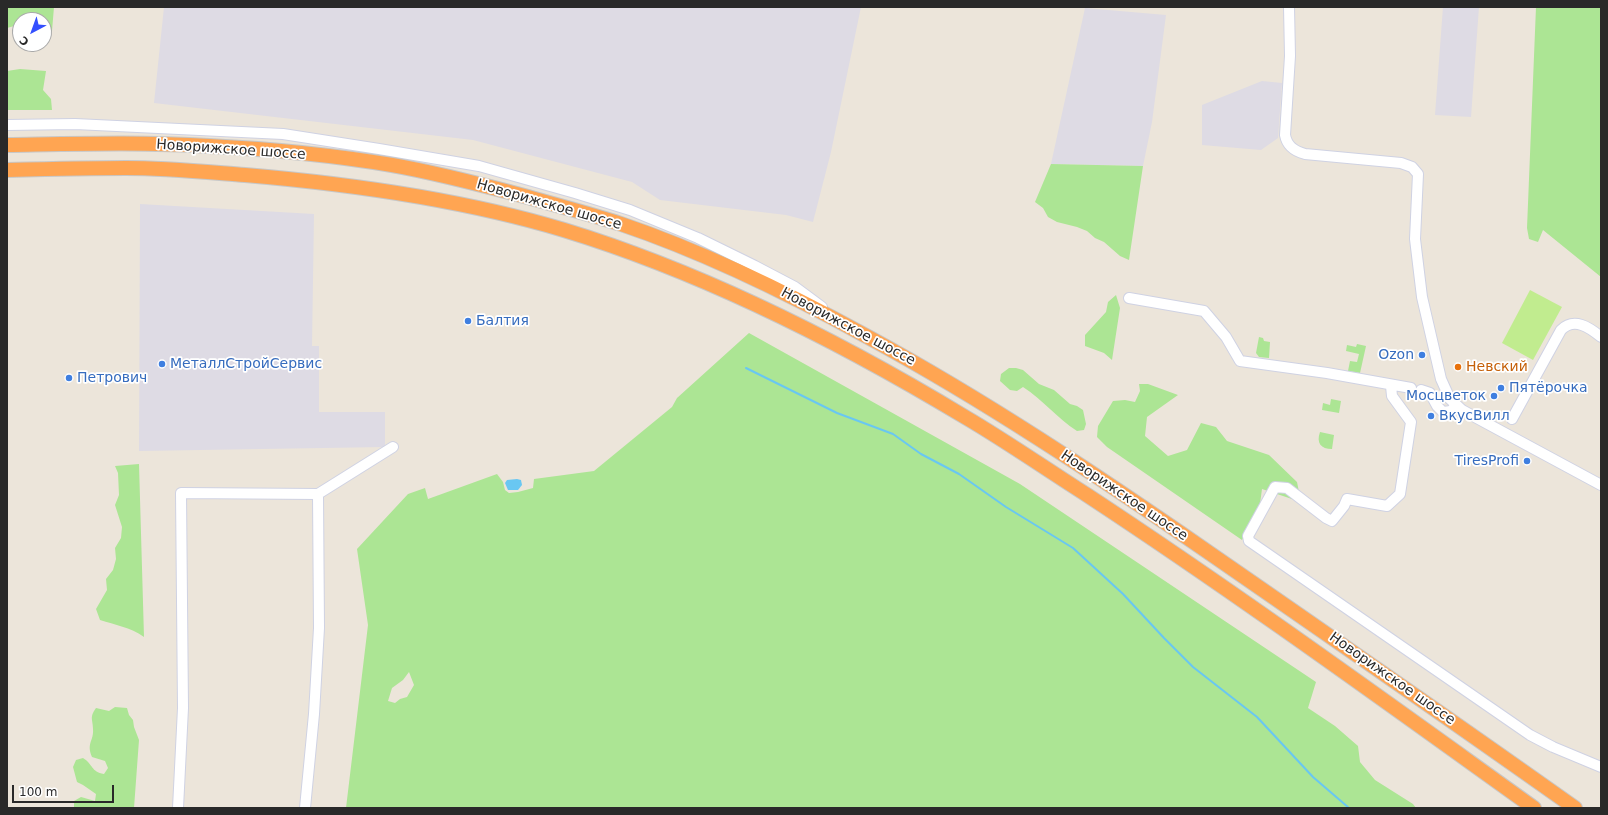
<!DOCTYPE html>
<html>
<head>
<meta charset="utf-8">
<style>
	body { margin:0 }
	#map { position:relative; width:1608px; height:815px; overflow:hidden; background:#ece5da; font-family:"DejaVu Sans",sans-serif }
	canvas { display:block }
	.frame { position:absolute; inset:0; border:8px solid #292929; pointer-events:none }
	.north { position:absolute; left:12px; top:12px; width:40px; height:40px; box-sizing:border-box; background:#fff; border:1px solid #a9a9a9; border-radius:50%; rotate:221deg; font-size:11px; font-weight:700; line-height:16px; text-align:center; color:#292929 }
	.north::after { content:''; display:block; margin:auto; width:14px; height:18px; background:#3450ff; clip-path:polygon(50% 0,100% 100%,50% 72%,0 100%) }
	.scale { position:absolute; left:12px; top:785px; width:102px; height:18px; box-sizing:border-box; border:2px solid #292929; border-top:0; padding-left:5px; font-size:12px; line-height:14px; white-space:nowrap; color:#292929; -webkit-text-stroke:3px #fff; paint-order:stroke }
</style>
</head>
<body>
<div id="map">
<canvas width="1608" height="815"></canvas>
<div class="frame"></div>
<div class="north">С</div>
<div class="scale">100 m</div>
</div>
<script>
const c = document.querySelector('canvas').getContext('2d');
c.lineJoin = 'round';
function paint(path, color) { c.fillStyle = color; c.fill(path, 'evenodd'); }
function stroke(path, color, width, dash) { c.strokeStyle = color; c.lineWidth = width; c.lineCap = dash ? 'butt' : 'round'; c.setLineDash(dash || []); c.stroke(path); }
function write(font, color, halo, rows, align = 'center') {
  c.font = font + ' "DejaVu Sans",sans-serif'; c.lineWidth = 3.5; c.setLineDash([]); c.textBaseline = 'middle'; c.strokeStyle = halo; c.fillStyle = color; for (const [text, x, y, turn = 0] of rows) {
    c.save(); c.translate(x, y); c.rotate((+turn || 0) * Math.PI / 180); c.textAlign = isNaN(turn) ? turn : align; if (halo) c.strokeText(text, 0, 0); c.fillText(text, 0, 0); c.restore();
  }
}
paint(new Path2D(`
	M164 7H861L831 152 813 222 786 215 660 200 632 182 473 140 154 103Z
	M1443 7H1479L1471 117 1435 115Z
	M1085 8 1166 15 1152 122 1143 166 1051 164Z
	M1262 81 1282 83 1278 138 1261 150 1202 145V105Z
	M140 204 314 214 312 346H319V412H385V447L139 451Z`), '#dedbe4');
paint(new Path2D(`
	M7 7H54L52 31 44 39V20H20V28L14 26 7 28Z
	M1536 7H1601V277L1543 230 1538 242 1529 239 1527 228Z
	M20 69 46 71 43 90 51 99 52 110H7V71Z
	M1051 164 1143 166 1129 260 1120 256 1104 242 1095 238 1087 231 1077 227 1057 222 1048 217 1043 208 1035 202Z
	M1116 295 1120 308 1112 360 1104 353 1085 346V335L1106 312 1108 302Z
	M749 333 1020 484 1316 682 1308 708 1335 726 1358 746 1360 762 1375 780 1413 804 1416 808H346L368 625 357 549 408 494 425 488 428 499 497 474 503 482 505 490 509 493 518 492 533 488 534 479 594 471 672 407 677 398ZM409 672 414 685 407 697 400 699 395 703 388 701 392 688 403 680Z
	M1259 337 1263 338 1264 341 1270 342 1269 358 1259 357 1256 353Z
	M1357 344 1366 346 1360 373 1348 371 1350 361 1357 362 1359 354 1346 351 1347 345 1356 347Z
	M1009 368H1016L1023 370 1039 384 1054 390 1070 404 1077 406 1083 410 1086 424 1084 430 1077 431C1057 418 1043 400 1023 387L1017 391 1010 390 1000 381 1001 374Z
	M1139 384H1148L1178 395 1147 417 1145 436 1168 456 1187 450 1201 423 1216 427 1227 441 1269 455 1297 482 1301 502 1262 489 1259 511 1242 540 1107 447 1097 437 1098 426 1113 401 1125 400 1135 402 1140 391Z
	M1331 399 1341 401 1339 413 1322 410 1323 403 1330 405Z
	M1320 432 1334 435 1332 449C1321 449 1316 443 1320 432Z
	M139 464 144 637C130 627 115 625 100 620L96 609 107 590 106 579 113 570 116 559 115 548 121 538 122 527 115 505 119 495 118 473 115 466Z
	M115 707 127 708 129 715 133 720 134 727 139 740 134 808H74V801L81 797 95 801 96 794 83 785 77 782 73 767 76 760 83 758C93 764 91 772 104 774L108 768 105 761 92 757C86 743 94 741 93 729 93 719 89 718 96 708L109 711Z`), '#ace594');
paint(new Path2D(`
	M1530 290 1562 307 1533 360 1502 343Z`), '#c1ec8f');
paint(new Path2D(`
	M517 479 521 480 522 485 518 490H508L505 483 507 480Z`), '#69c7f2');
stroke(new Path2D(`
	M746 368 837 413 893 434 921 454 959 474 1006 507 1073 548 1123 594 1164 638 1193 667 1257 717 1313 777 1349 808`), '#69c7f2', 2);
const minor = new Path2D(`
	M1289 7 1290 56 1285 135C1287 146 1294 151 1305 154L1401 163 1412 167 1418 174 1415 239 1422 297 1441 379 1450 399 1462 410 1601 485
	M7 125 75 124 283 134 379 149 479 166 575 193 630 210 698 238 755 266 795 287 822 307
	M1129 298 1204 311 1226 337 1240 361 1327 373 1411 388
	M1391 386 1392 396 1411 422 1400 494 1387 506 1347 499 1344 506 1332 521 1326 518 1287 488 1275 487 1248 536 1249 541 1530 735 1553 747 1601 767
	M1421 390 1430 393 1437 406 1443 412 1451 411 1456 405
	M1512 419 1561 330C1574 317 1589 327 1601 337
	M178 808 183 708 181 493 318 494
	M305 808 314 714 319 628 318 494 393 447`);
const highway = new Path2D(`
	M7 145C74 144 142 142 209 146 269 149 332 155 392 165 438 173 483 185 528 197 559 206 590 214 621 224 707 253 788 293 868 337 986 401 1098 476 1208 552 1331 637 1454 722 1575 808
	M7 170C47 169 87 168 126 168 166 168 206 172 245 175 352 184 461 199 564 230 705 273 839 341 965 417 1006 441 1046 469 1087 495 1239 595 1386 702 1534 808`);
stroke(minor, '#cfd2e3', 12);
stroke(highway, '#c7c7c7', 16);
stroke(minor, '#fff', 10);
stroke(highway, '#ffa552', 14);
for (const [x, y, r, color] of [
	[468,321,4,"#3f7fe0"],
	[1422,355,4,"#3f7fe0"],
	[162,364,4,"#3f7fe0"],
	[1458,367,4,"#e8710a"],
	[69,378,4,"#3f7fe0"],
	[1501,388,4,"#3f7fe0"],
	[1494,396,4,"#3f7fe0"],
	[1431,416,4,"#3f7fe0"],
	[1527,461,4,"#3f7fe0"]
]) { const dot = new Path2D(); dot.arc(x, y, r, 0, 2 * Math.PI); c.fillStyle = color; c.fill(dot); stroke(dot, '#fff', 1.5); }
write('14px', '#292929', '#fff', [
	["Новорижское шоссе",231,150,4],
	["Новорижское шоссе",549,205,16],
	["Новорижское шоссе",848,327,28],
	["Новорижское шоссе",1124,496,34],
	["Новорижское шоссе",1392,679,35]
]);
write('14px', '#366cbe', '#fff', [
	["Балтия",476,321],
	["Ozon",1414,355,"right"],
	["МеталлСтройСервис",170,364],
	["Петрович",77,378],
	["Пятёрочка",1509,388],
	["Мосцветок",1486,396,"right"],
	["ВкусВилл",1439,416],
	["TiresProfi",1519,461,"right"]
], 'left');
write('14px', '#c56008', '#fff', [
	["Невский",1466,367]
], 'left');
</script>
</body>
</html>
